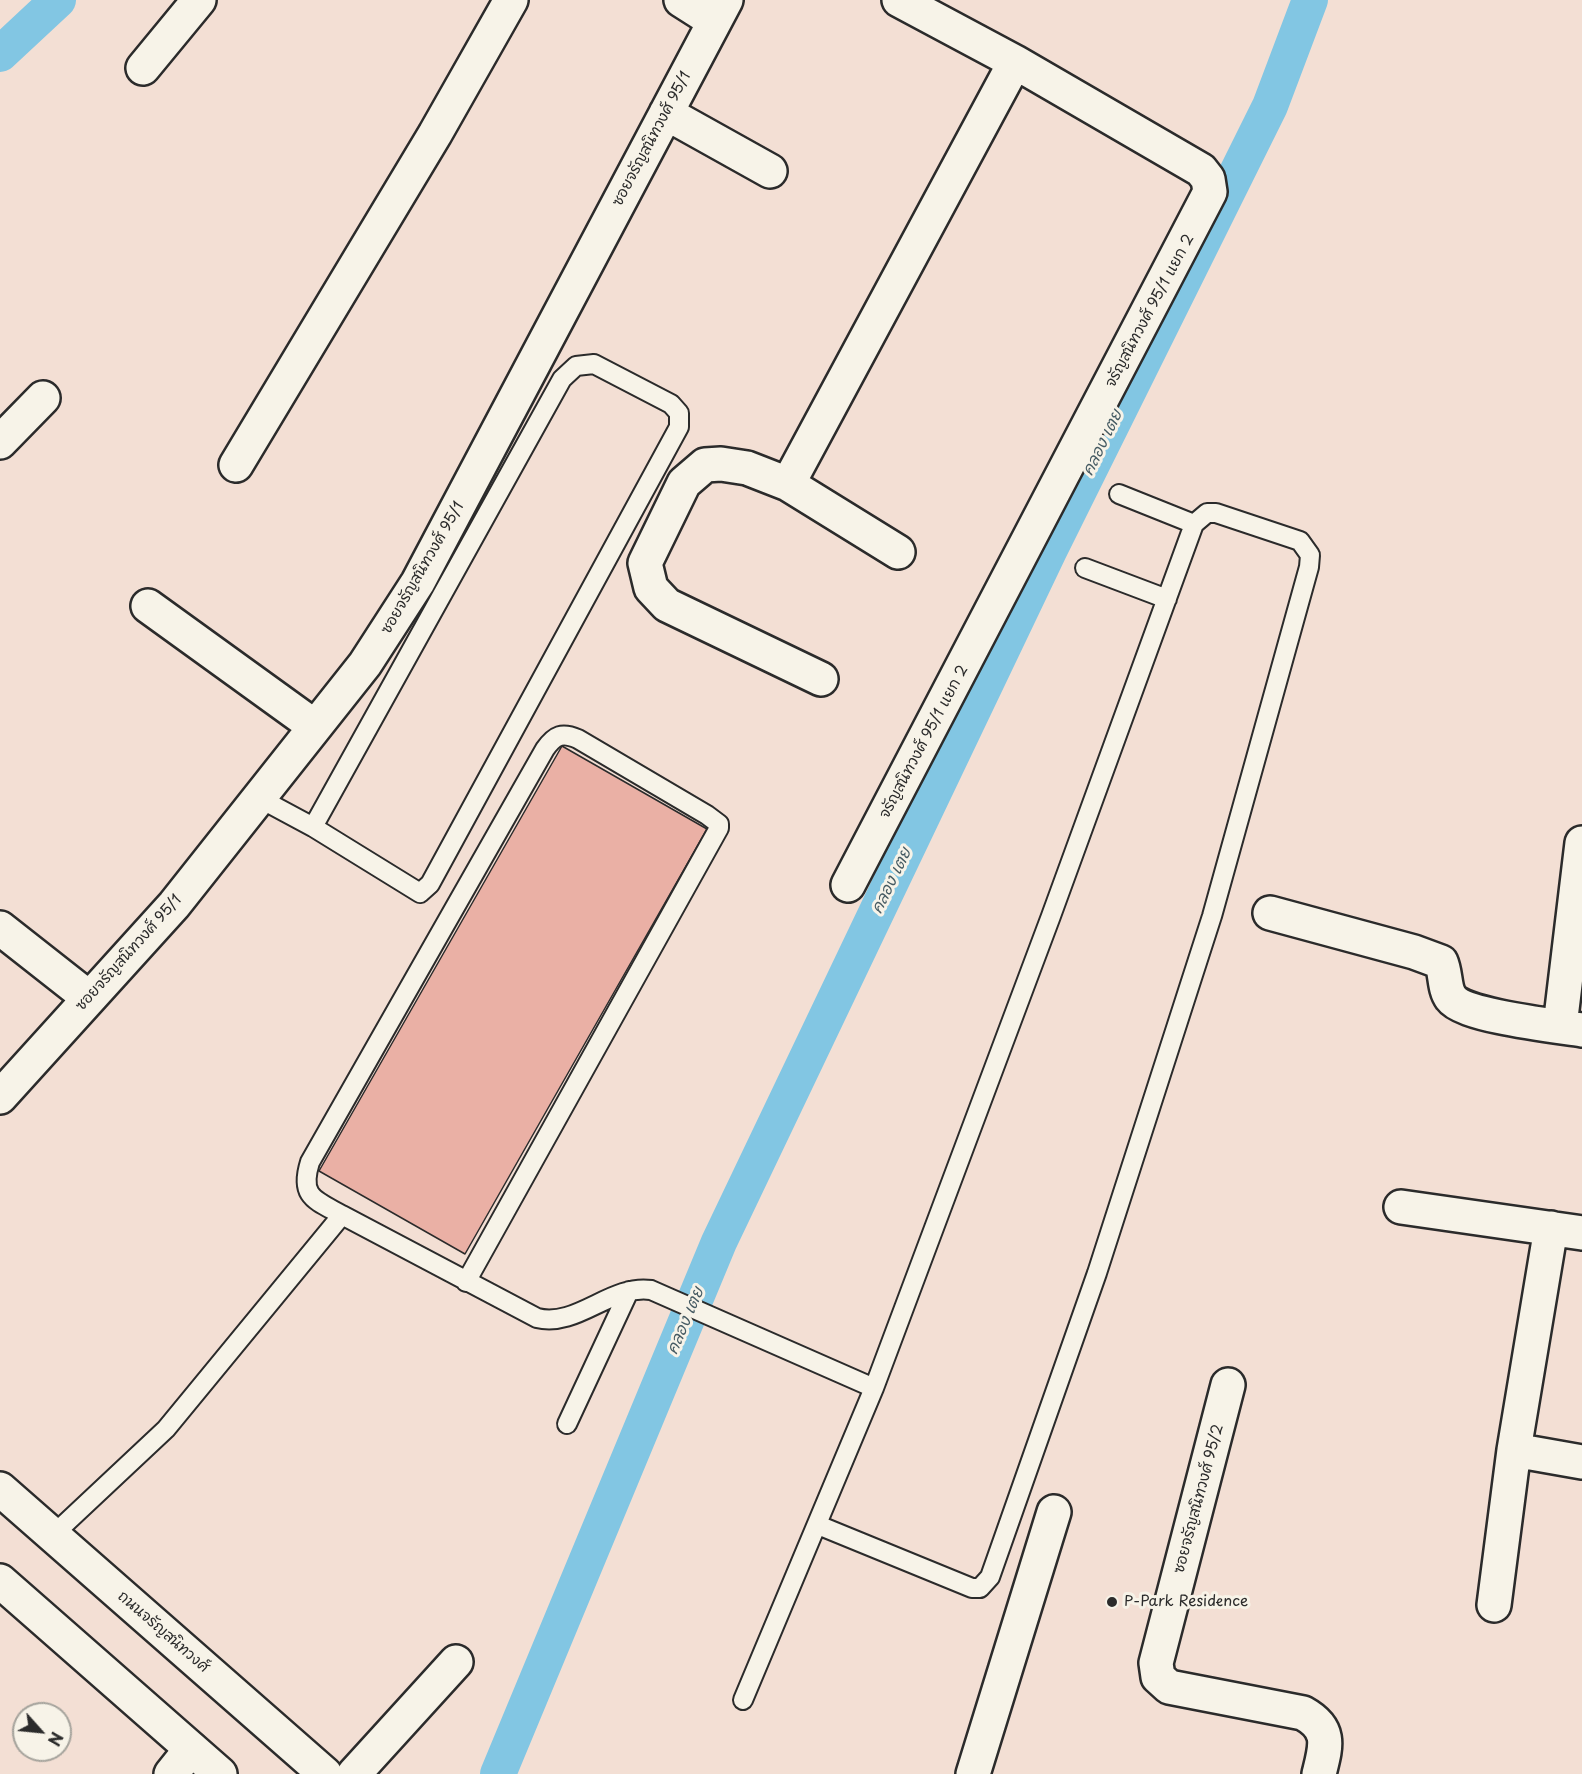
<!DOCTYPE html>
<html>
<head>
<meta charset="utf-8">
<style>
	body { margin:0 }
	#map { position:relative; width:1582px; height:1774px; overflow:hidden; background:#f3dfd4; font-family:"Playpen Sans",sans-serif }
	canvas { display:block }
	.north { position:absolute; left:12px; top:1702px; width:60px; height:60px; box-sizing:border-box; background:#f7f3e8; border:2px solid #a5a39c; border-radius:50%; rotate:117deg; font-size:16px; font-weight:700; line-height:24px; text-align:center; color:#2b2b2b }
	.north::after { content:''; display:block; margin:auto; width:21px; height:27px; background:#2b2b2b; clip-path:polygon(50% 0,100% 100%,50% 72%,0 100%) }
</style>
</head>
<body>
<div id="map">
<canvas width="1582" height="1774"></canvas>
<div class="north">N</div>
</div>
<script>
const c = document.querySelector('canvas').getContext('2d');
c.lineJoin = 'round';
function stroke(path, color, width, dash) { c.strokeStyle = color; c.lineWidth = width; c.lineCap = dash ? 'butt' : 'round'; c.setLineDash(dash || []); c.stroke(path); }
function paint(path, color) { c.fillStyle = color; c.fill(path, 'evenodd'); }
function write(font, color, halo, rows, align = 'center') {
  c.font = font + ' "Playpen Sans","Playpen Sans Thai",sans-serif'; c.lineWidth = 6; c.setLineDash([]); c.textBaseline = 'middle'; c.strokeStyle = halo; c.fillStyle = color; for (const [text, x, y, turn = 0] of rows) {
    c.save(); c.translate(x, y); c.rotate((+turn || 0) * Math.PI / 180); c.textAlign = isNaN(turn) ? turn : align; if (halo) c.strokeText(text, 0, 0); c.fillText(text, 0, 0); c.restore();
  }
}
stroke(new Path2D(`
	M0 54 58 0
	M498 1774 719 1242 1049 551 1270 106 1310 0`), '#82c6e3', 36);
const building = new Path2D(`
	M562 746 707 829 465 1254 319 1171Z`);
paint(building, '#eab0a5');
stroke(building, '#2b2b2b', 1.5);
const service = new Path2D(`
	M1119 494 1194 524
	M1085 568 1167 599
	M259 798 313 827 562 379 576 366 594 364 671 404 679 413V427L430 884 420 893 313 827
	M342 1215C315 1200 299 1197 310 1162L545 749C555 735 562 732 578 739L707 815 719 824V828L466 1282
	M567 1424 629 1291
	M53 1535 166 1429 342 1215 537 1318C577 1328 611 1284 651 1290L874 1388
	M743 1700 874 1388 1051 916 1194 524 1207 513H1216L1300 541 1310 555 1309 567 1212 916 1097 1273 990 1577 980 1588H972L818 1525`);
const minor = new Path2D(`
	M681 0 714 21
	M143 68 199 0
	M666 113 770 171
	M0 442 43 398
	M236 465 435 134 511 0
	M788 484 898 552
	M148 606 314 726
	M821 679 667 605 651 588 645 563 684 483 705 465 721 464 747 468 788 484 1015 62
	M848 885 1210 192 1208 179 1201 170 1015 62 899 0
	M1270 913 1414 952 1441 962C1446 973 1444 989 1451 998 1464 1016 1557 1026 1582 1030
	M0 928 89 998
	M1560 1026 1582 843
	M0 1097 174 905 365 664 418 582 726 0
	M1401 1207 1582 1233
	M1228 1385 1156 1663 1158 1677 1169 1687 1303 1713C1332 1729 1326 1746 1319 1774
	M1514 1450 1582 1462
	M1494 1605 1514 1450 1551 1228
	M171 1774 191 1749
	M354 1774 456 1662
	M973 1774 1054 1512`);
const primary = new Path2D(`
	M0 1489 325 1774
	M0 1581 220 1774`);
stroke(service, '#2b2b2b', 22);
stroke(minor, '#2b2b2b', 38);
stroke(primary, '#2b2b2b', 38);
stroke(service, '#f7f3e8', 18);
stroke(minor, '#f7f3e8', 33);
stroke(primary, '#f7f3e8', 33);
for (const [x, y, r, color] of [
	[1112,1602,6,"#2b2b2b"]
]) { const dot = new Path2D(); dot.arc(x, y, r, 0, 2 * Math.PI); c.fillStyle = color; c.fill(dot); stroke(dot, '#f7f3e8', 2); }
write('15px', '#2b2b2b', '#f7f3e8', [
	["ซอยจรัญสนิทวงศ์ 95/1",652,139,-62],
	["จรัญสนิทวงศ์ 95/1 แยก 2",1150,311,-62],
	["ซอยจรัญสนิทวงศ์ 95/1",423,568,-60],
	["จรัญสนิทวงศ์ 95/1 แยก 2",924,742,-62],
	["ซอยจรัญสนิทวงศ์ 95/1",129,953,-48],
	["ซอยจรัญสนิทวงศ์ 95/2",1199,1499,-75],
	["ถนนจรัญสนิทวงศ์",163,1632,41]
]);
write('15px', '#2b2b2b', '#f7f3e8', [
	["P-Park Residence",1124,1602]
], 'left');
write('italic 16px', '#455a62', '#f7f3e8', [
	["คลอง เตย",1103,443,-64],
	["คลอง เตย",892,881,-64],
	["คลอง เตย",686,1321,-67]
]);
</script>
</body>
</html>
